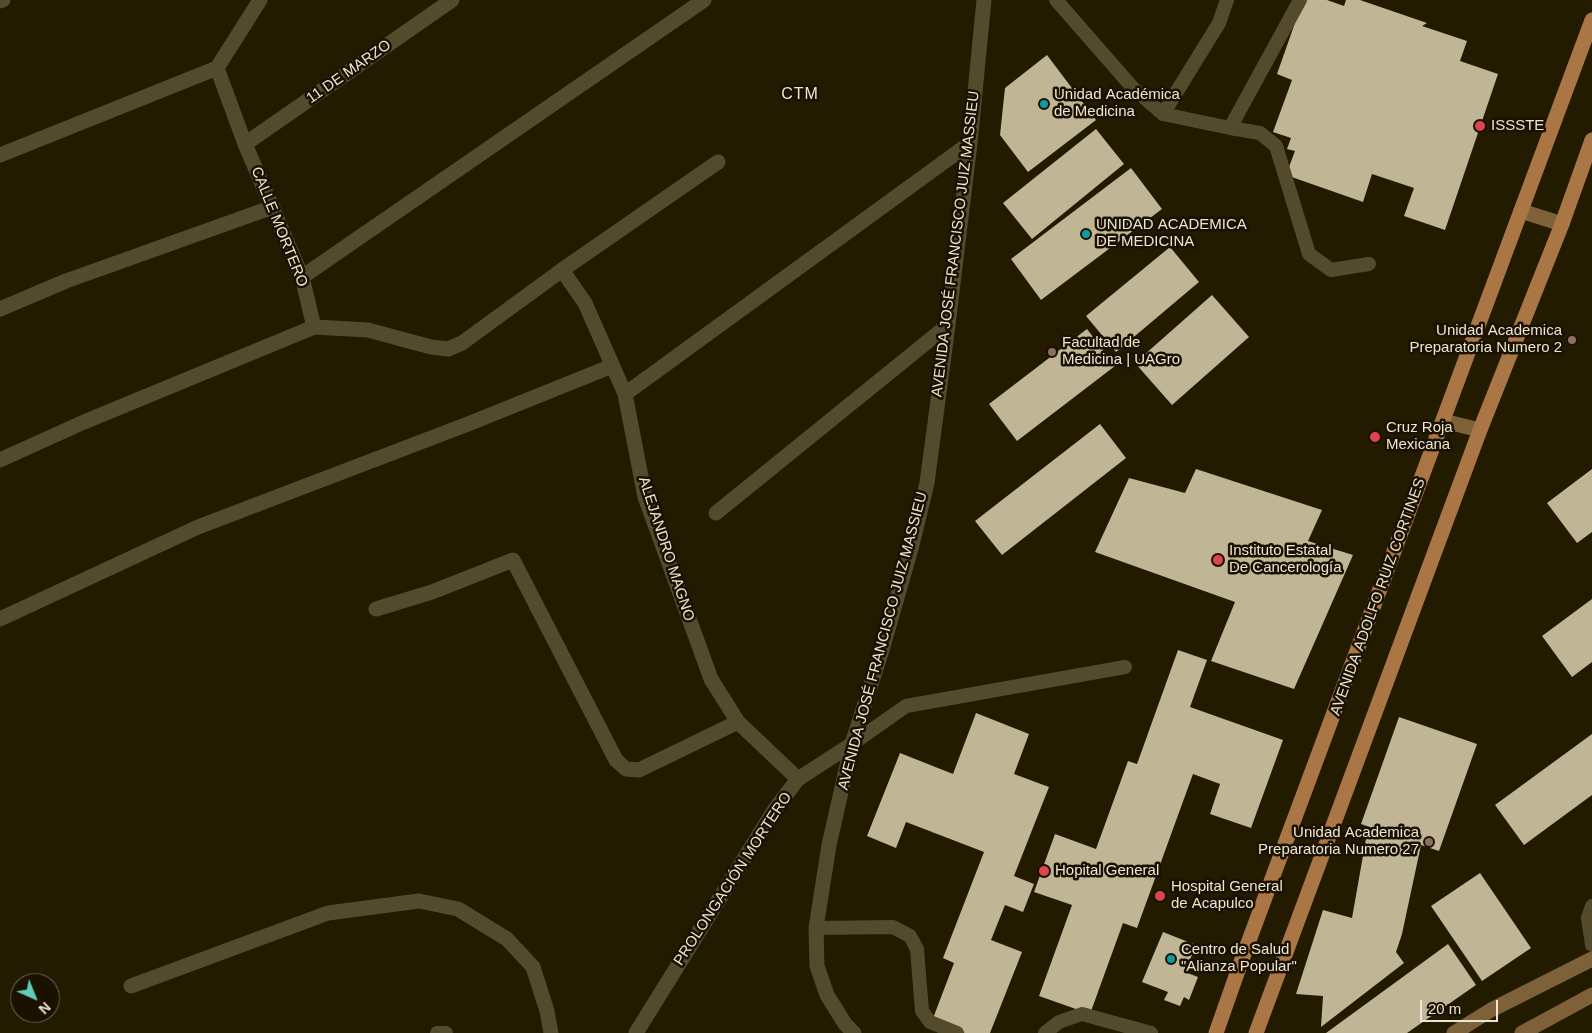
<!DOCTYPE html>
<html>
<head>
<meta charset="utf-8">
<style>
	body { margin:0 }
	#map { position:relative; width:1592px; height:1033px; overflow:hidden; background:#231b00; font-family:Helvetica,sans-serif }
	canvas { display:block }
	.north { position:absolute; left:10px; top:973px; width:50px; height:50px; box-sizing:border-box; background:#1a1100; border:1px solid #6d6655; border-radius:50%; rotate:136deg; font-size:14px; font-weight:700; line-height:20px; text-align:center; color:#eae5d4 }
	.north::after { content:''; display:block; margin:auto; width:18px; height:22px; background:#5cceba; clip-path:polygon(50% 0,100% 100%,50% 72%,0 100%) }
	.scale { position:absolute; left:1420px; top:1000px; width:78px; height:22px; box-sizing:border-box; border:2px solid #eae5d4; border-top:0; padding-left:6px; font-size:15px; line-height:18px; white-space:nowrap; color:#eae5d4; -webkit-text-stroke:4px #1a1100; paint-order:stroke }
</style>
</head>
<body>
<div id="map">
<canvas width="1592" height="1033"></canvas>
<div class="north">N</div>
<div class="scale">20 m</div>
</div>
<script>
const c = document.querySelector('canvas').getContext('2d');
c.lineJoin = 'round';
function paint(path, color) { c.fillStyle = color; c.fill(path, 'evenodd'); }
function stroke(path, color, width, dash) { c.strokeStyle = color; c.lineWidth = width; c.lineCap = dash ? 'butt' : 'round'; c.setLineDash(dash || []); c.stroke(path); }
function write(font, color, halo, rows, align = 'center') {
  c.font = font + ' Helvetica,sans-serif'; c.lineWidth = 5; c.setLineDash([]); c.textBaseline = 'middle'; c.strokeStyle = halo; c.fillStyle = color; for (const [text, x, y, turn = 0] of rows) {
    c.save(); c.translate(x, y); c.rotate((+turn || 0) * Math.PI / 180); c.textAlign = isNaN(turn) ? turn : align; if (halo) c.strokeText(text, 0, 0); c.fillText(text, 0, 0); c.restore();
  }
}
paint(new Path2D(`
	M1303 0H1327L1344 6 1346 0H1360L1427 23 1422 26 1467 41 1460 61 1498 74 1445 230 1404 216 1414 188 1372 174 1363 202 1286 175 1295 151 1287 149 1291 138 1273 132 1292 80 1277 74Z
	M1047 55 1096 120 1028 172 1000 135 1005 88Z
	M1096 129 1124 164 1032 239 1003 203Z
	M1131 168 1162 209 1041 300 1011 259Z
	M1170 247 1199 282 1116 352 1086 316Z
	M1212 295 1249 337 1172 405 1135 363Z
	M1087 329 1115 366 1017 441 989 404Z
	M1100 424 1126 458 1002 555 975 521Z
	M1196 469 1322 510 1308 541 1353 555 1294 689 1211 661 1235 602 1095 552 1129 478 1185 493Z
	M1592 469V532L1577 543 1547 503Z
	M1592 599V662L1572 677 1542 636Z
	M1178 650 1207 660 1190 707 1283 740 1251 828 1210 814 1220 784 1193 774 1137 928 1123 923 1090 1014 1039 996 1072 905 1034 892 1055 834 1096 849 1128 761 1137 764Z
	M976 713 1029 734 1014 774 1049 787 1014 876 1034 884 1023 912 1005 905 991 940 1022 952 990 1033H965L932 1021 954 963 943 958 984 852 906 822 896 848 867 836 900 753 953 774Z
	M1399 717 1477 744 1439 851 1421 845 1402 934 1396 952 1404 963 1321 1027 1323 996 1296 994 1323 910 1352 918 1367 833 1407 840 1361 824Z
	M1592 734V795L1524 845 1495 805Z
	M1480 873 1531 948 1482 981 1431 906Z
	M1163 932 1196 945 1185 972 1198 977 1189 1000 1184 997 1180 1006 1164 1000 1168 992 1142 982Z
	M1448 944 1476 985 1407 1033H1326Z`), '#c0b594');
stroke(new Path2D(`
	M1056 0 1133 88 1163 114 1230 128 1260 133 1276 146 1309 254 1331 270 1369 264
	M1163 114 1219 23 1227 0
	M1230 128 1300 0
	M852 744 906 706 1125 667
	M1592 906 1588 918 1592 945
	M816 928 893 927 910 936 917 949 922 1011 930 1022 957 1033
	M437 1033H446
	M1045 1033 1059 1022 1082 1014 1151 1033`), '#544b2d', 14);
stroke(new Path2D(`
	M0 1 3 0
	M217 68 245 144 302 277 314 327
	M245 144 452 0
	M0 155 217 68 260 0
	M562 270 585 303 625 394 645 497 711 679 738 722 798 779
	M302 277 704 0
	M0 309 66 281 273 207
	M625 394 970 143
	M0 460 84 422 314 327 368 330 431 347 448 349 462 343 562 270 718 162
	M716 513 948 325
	M376 609 432 592 513 560 616 760 626 769 639 770 738 722
	M0 619 198 527 468 424 612 366
	M131 986 328 913 419 901 458 909 507 939 533 967 547 1011 551 1033
	M636 1033 775 809 798 779 852 744
	M854 1033 845 1024 827 995 817 966 816 928 829 845 852 744 882 650 911 549 927 483 948 325 970 143 984 0`), '#544b2d', 15);
stroke(new Path2D(`
	M1521 211 1562 224
	M1443 421 1480 430
	M1454 1033 1491 1010 1592 959
	M1522 1033 1592 995`), '#7f6139', 15);
stroke(new Path2D(`
	M1216 1033 1241 962 1592 20
	M1256 1033 1480 430 1562 224 1592 140`), '#aa7645', 15);
for (const [x, y, r, color] of [
	[1044,104,5,"#0f9aa8"],
	[1480,126,6,"#e0444e"],
	[1086,234,5,"#0f9aa8"],
	[1572,340,5,"#8d6e63"],
	[1052,352,5,"#8d6e63"],
	[1375,437,6,"#e0444e"],
	[1218,560,6,"#e0444e"],
	[1429,842,5,"#8d6e63"],
	[1044,871,6,"#e0444e"],
	[1160,896,6,"#e0444e"],
	[1171,959,5,"#0f9aa8"]
]) { const dot = new Path2D(); dot.arc(x, y, r, 0, 2 * Math.PI); c.fillStyle = color; c.fill(dot); stroke(dot, '#1a1100', 2); }
write('15px', '#eae5d4', '#1a1100', [
	["11 DE MARZO",349,72,-35],
	["CALLE MORTERO",279,227,68],
	["AVENIDA JOSÉ FRANCISCO JUIZ MASSIEU",956,244,-83],
	["ALEJANDRO MAGNO",666,549,72],
	["AVENIDA ADOLFO RUIZ CORTINES",1378,597,-70],
	["AVENIDA JOSÉ FRANCISCO JUIZ MASSIEU",883,641,-75],
	["PROLONGACIÓN MORTERO",733,879,-57]
]);
write('15px', '#eae5d4', '#1a1100', [
	["Unidad Académica",1054,95],
	["de Medicina",1054,112],
	["ISSSTE",1491,126],
	["UNIDAD ACADEMICA",1096,225],
	["DE MEDICINA",1096,242],
	["Unidad Academica",1562,331,"right"],
	["Preparatoria Numero 2",1562,348,"right"],
	["Facultad de",1062,343],
	["Medicina | UAGro",1062,360],
	["Cruz Roja",1386,428],
	["Mexicana",1386,445],
	["Instituto Estatal",1229,551],
	["De Cancerología",1229,568],
	["Unidad Academica",1419,833,"right"],
	["Preparatoria Numero 27",1419,850,"right"],
	["Hopital General",1055,871],
	["Hospital General",1171,887],
	["de Acapulco",1171,904],
	["Centro de Salud",1181,950],
	["\"Alianza Popular\"",1181,967]
], 'left');
c.letterSpacing = '1px';
write('16px', '#eae5d4', '#1a1100', [
	["CTM",800,95]
]);
c.letterSpacing = '0px';
</script>
</body>
</html>
